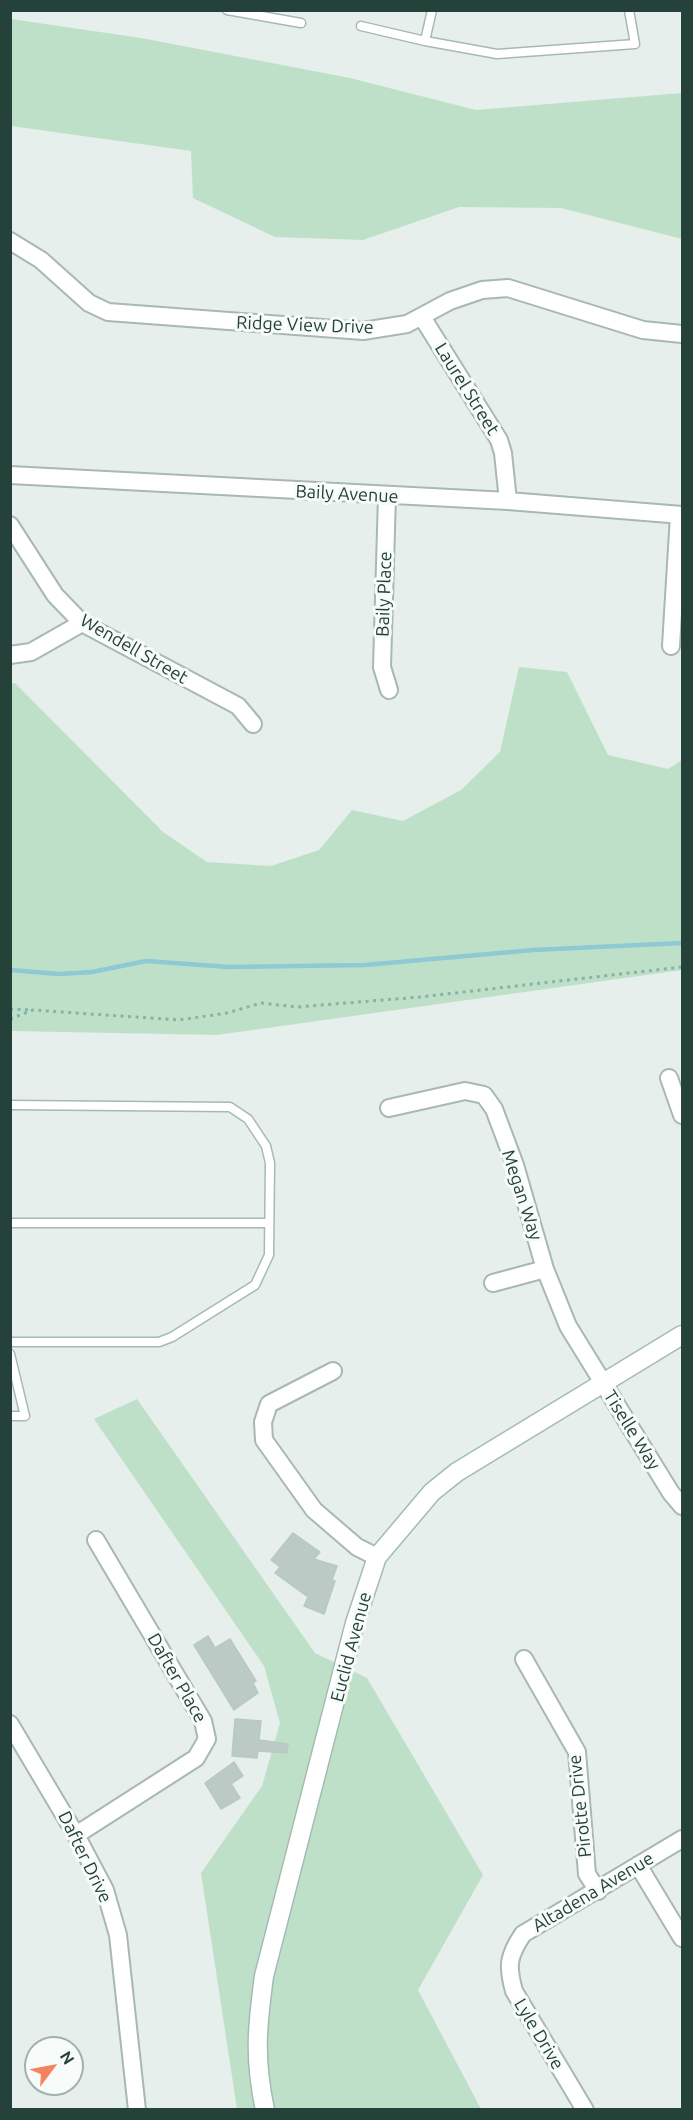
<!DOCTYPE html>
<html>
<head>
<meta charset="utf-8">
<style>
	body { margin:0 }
	#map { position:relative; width:693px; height:2120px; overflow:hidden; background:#e6efeb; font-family:Ubuntu,sans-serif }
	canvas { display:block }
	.frame { position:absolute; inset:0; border:12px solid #24423a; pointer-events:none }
	.north { position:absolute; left:24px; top:2036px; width:60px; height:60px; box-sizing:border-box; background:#f7fbf9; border:2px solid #a3b1ad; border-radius:50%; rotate:58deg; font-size:16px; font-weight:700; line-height:24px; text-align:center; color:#24423a }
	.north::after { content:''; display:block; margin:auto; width:21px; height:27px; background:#f4845f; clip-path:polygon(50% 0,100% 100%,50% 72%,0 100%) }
</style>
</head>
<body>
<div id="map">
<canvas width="693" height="2120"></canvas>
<div class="frame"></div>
<div class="north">N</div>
</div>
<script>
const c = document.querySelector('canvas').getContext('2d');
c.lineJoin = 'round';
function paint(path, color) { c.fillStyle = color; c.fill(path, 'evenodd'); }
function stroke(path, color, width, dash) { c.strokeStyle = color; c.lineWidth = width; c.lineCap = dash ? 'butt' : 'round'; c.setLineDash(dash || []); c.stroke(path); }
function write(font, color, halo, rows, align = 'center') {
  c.font = font + ' Ubuntu,sans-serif'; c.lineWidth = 6; c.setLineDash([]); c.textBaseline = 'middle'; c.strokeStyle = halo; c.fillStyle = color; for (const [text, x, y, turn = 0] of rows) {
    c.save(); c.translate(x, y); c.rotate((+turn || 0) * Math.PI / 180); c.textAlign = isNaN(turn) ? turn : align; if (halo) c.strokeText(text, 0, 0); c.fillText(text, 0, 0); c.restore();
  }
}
paint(new Path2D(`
	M11 19 141 38 350 78 476 110 682 93V239L561 208 459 207 363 240 275 237 193 198 191 151 11 126Z
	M519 667 567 672 608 755 668 769 682 760V970L217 1035 11 1031V683H15L163 832 207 862 271 866 319 850 352 810 403 821 461 790 500 752Z
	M137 1399 315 1653 367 1678 483 1875 418 1990 481 2109H237L201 1873 262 1786 280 1723 264 1666 94 1419Z`), '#bfe0c8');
stroke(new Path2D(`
	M10 970 59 974 92 972 146 961 229 967 365 965 533 950 682 943`), '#8ec9d4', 4.5);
const building = new Path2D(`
	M293 1533 320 1552 314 1559 337 1566 332 1580 335 1581 324 1614 304 1606 308 1597 275 1573 280 1567 271 1560Z
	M208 1636 215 1648 230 1639 256 1681 253 1683 258 1693 234 1710 194 1645Z
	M235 1719 261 1721 259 1740 288 1744 287 1753 258 1751 257 1758 232 1756Z
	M234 1762 243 1776 231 1784 240 1798 221 1809 205 1783Z`);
paint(building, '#bbcac4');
stroke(building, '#b8c9c2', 1.5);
const service = new Path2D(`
	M227 10 301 23
	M432 10 425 41 497 54 635 44 629 10
	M361 26 425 41
	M10 1105 230 1107 248 1119 266 1146 270 1163 269 1255 255 1285 172 1337 159 1342H10
	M10 1223H268
	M10 1354 25 1416H10`);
const minor = new Path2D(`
	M10 241 41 260 89 303 108 312 363 331 407 324 450 301 482 290 508 288 643 330 682 334
	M422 317 499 440 503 453 508 501
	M10 475 508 501 682 515
	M387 496 382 667 389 690
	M10 525 55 595 82 623 238 706 253 724
	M671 646 679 515
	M10 655 31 652 82 623
	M669 1078 682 1115
	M389 1108 465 1091 484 1095 494 1109 515 1165 545 1269 568 1326 671 1493 682 1506
	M493 1283 545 1269
	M333 1371 269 1404 263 1422 264 1440 314 1510 357 1547 377 1557
	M524 1659 577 1752 587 1874 598 1891
	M10 1724 76 1835 105 1890 118 1935 137 2110
	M76 1835 196 1758 207 1739 203 1721 96 1540
	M638 1865 682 1938
	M585 2110 514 1991C507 1966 508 1956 523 1934L682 1839`);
const secondary = new Path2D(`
	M265 2110C254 2058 257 2028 264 1976L355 1623 377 1557 432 1492 457 1472 682 1335`);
stroke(service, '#a8b8b2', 11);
stroke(minor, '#a8b8b2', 20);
stroke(secondary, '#a4bbb3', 21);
stroke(new Path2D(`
	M10 1009 31 1010
	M10 1019 33 1010 179 1020 227 1013 261 1003 297 1007 420 997 682 967`), '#86b3a5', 3, [3, 4.5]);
stroke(service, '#fff', 8);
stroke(minor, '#fff', 16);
stroke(secondary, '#fff', 18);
write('18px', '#24423a', '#f7fbf9', [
	["Ridge View Drive",305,325,2],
	["Laurel Street",467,389,58],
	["Baily Avenue",347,494,3],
	["Baily Place",384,594,-88],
	["Wendell Street",134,649,30],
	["Megan Way",522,1195,72],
	["Tiselle Way",632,1430,58],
	["Euclid Avenue",351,1647,-75],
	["Dafter Place",177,1678,60],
	["Pirotte Drive",580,1806,-96],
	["Dafter Drive",85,1857,64],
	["Altadena Avenue",593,1892,-31],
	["Lyle Drive",539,2034,59]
]);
</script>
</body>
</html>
